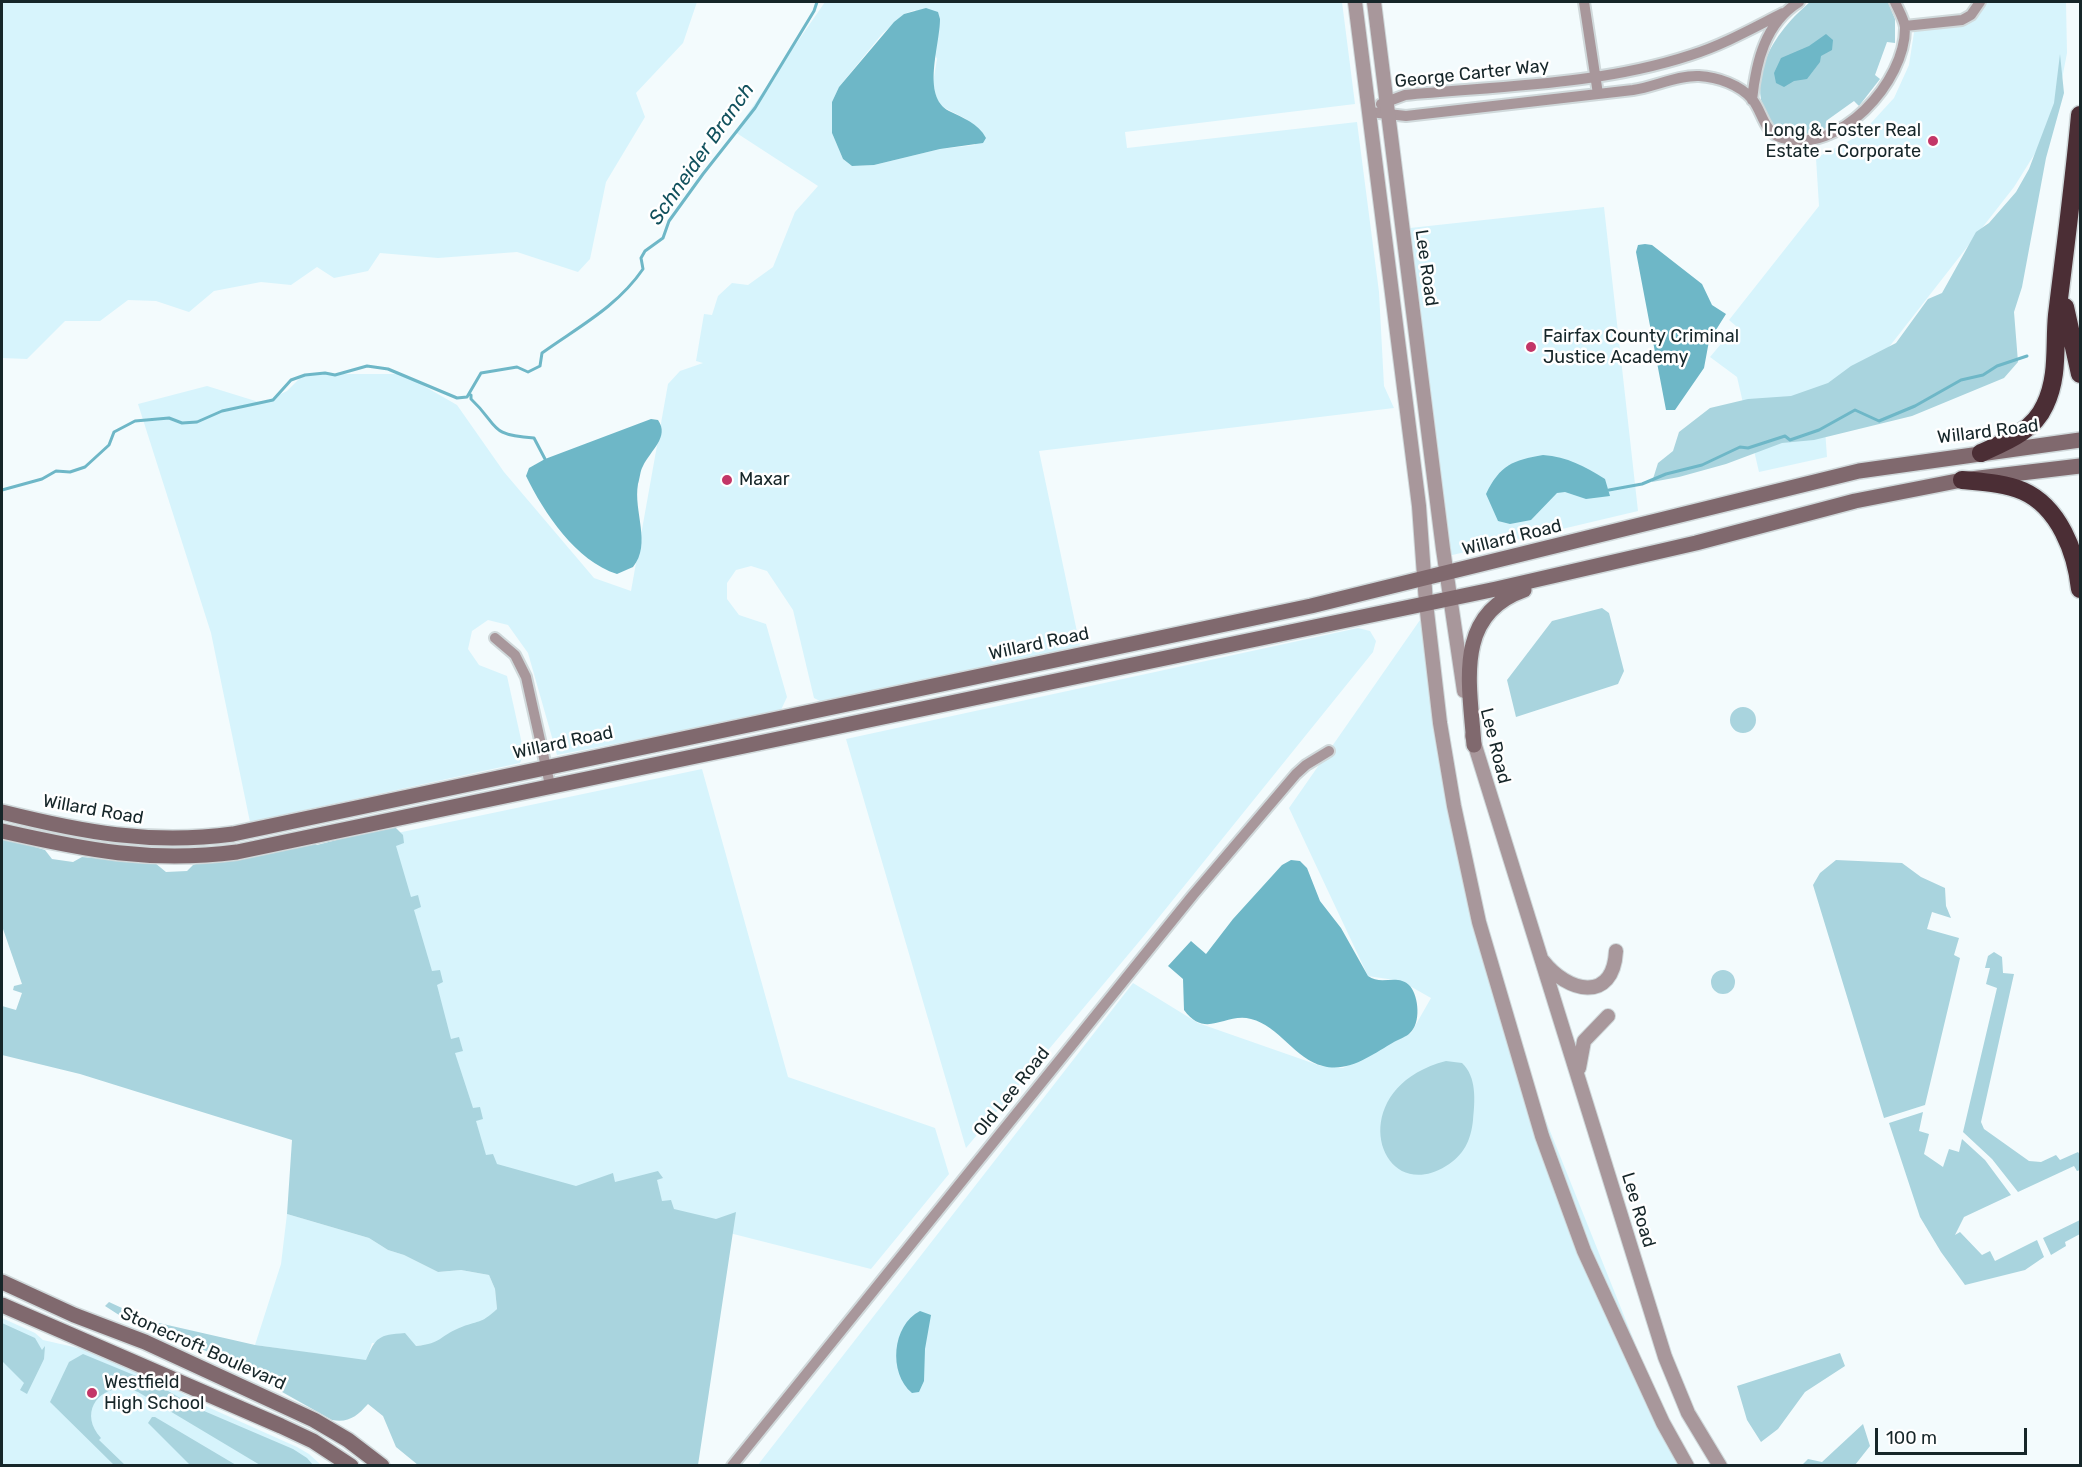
<!DOCTYPE html>
<html>
<head>
<meta charset="utf-8">
<style>
	body { margin:0 }
	#map { position:relative; width:2082px; height:1467px; overflow:hidden; background:#f3fbfd; font-family:Rubik,sans-serif }
	canvas { display:block }
	.frame { position:absolute; inset:0; border:3px solid #162629; pointer-events:none }
	.scale { position:absolute; left:1875px; top:1428px; width:152px; height:27px; box-sizing:border-box; border:3px solid #162629; border-top:0; padding-left:8px; font-size:18px; line-height:21px; white-space:nowrap; color:#162629; -webkit-text-stroke:4px #fff; paint-order:stroke }
</style>
</head>
<body>
<div id="map">
<canvas width="2082" height="1467"></canvas>
<div class="frame"></div>
<div class="scale">100 m</div>
</div>
<script>
const c = document.querySelector('canvas').getContext('2d');
c.lineJoin = 'round';
function paint(path, color) { c.fillStyle = color; c.fill(path, 'evenodd'); }
function stroke(path, color, width, dash) { c.strokeStyle = color; c.lineWidth = width; c.lineCap = dash ? 'butt' : 'round'; c.setLineDash(dash || []); c.stroke(path); }
function write(font, color, halo, rows, align = 'center') {
  c.font = font + ' Rubik,sans-serif'; c.lineWidth = 5; c.setLineDash([]); c.textBaseline = 'middle'; c.strokeStyle = halo; c.fillStyle = color; for (const [text, x, y, turn = 0] of rows) {
    c.save(); c.translate(x, y); c.rotate((+turn || 0) * Math.PI / 180); c.textAlign = isNaN(turn) ? turn : align; if (halo) c.strokeText(text, 0, 0); c.fillText(text, 0, 0); c.restore();
  }
}
paint(new Path2D(`
	M2 2H697L683 43 636 93 645 117 606 182 590 259 578 272 517 252 438 258 380 253 368 271 334 278 317 267 291 285 261 282 214 291 189 312 156 301 128 300 100 321H65L27 359 2 358Z
	M825 2H1342L1355 104 1125 132 1127 148 1357 122 1379 292 1384 386 1394 408 1039 451 1080 646 824 703 814 698 793 610 767 571 751 566 736 570 727 583V599L739 615 766 624 787 697 780 712 557 755 528 653 508 625 488 620 472 631 468 649 479 665 507 676 524 753 520 763 250 822 211 633 138 404 207 386 262 403 287 391 304 374H403L457 405 504 472 594 578 631 591 668 384 680 371 703 363 696 361 704 314 712 315 718 296 732 283 748 285 773 267 795 212 818 186 735 132ZM915 10 937 59 933 83 937 100 941 106 966 119 975 145 940 149 874 165 852 166 843 159 832 133V102L839 87 882 34 904 14Z
	M1978 2H2066L2067 53 2058 100 2039 147 2014 187 1825 429 1827 457 1759 472 1737 377 1710 357 1736 326 1729 320 1819 206 1816 158 1860 135 1894 98 1909 65 1915 26 1965 17Z
	M1604 207 1638 511 1444 557 1410 228Z
	M1420 620 1455 815 1514 1041 1677 1448 1689 1465 757 1466 1133 983 1198 1023 1321 1066 1343 1068 1411 1033 1431 998 1401 981 1368 976 1289 808Z
	M1358 628 1370 631 1376 641 1373 652 1143 937 966 1148 846 739Z
	M702 769 788 1077 935 1128 949 1174 871 1269 478 1169 383 836Z
	M287 1214 369 1238 388 1250 404 1255 438 1272 461 1270 489 1275 495 1289 497 1309 484 1322 459 1328 436 1344 415 1346 372 1343 366 1361 255 1345 281 1264Z
	M2 1318 35 1333 43 1340 87 1350 162 1382 201 1404 297 1447 309 1454 321 1465H2Z`), '#d7f4fc');
paint(new Path2D(`
	M1810 2H1888L1895 19V43L1887 42 1875 75 1880 79 1859 106 1854 101 1826 121 1829 127C1782 151 1750 115 1763 68 1770 42 1790 19 1810 2Z
	M2060 54 2064 93 2046 158 2022 287 2014 312 2018 362 2004 378 1912 416 1814 440 1782 443 1726 464 1679 477 1652 482 1658 463 1673 451 1679 432 1710 408 1748 399 1791 396 1828 383 1851 366 1896 343 1928 299 1942 293 1976 232 1989 223 2016 192 2029 169 2054 103Z
	M1602 608 1609 613 1624 671 1618 684 1516 717 1507 680 1552 621Z
	M1730 720a13 13 0 1 1 26 0a13 13 0 1 1-26 0Z
	M393 825 403 835 404 843 396 846 411 897 418 895 421 907 414 910 432 971 440 970 443 982 437 985 451 1039 459 1037 463 1051 455 1053 473 1108 480 1107 483 1119 476 1121 486 1155 493 1154 497 1164 576 1186 613 1173 615 1182 658 1171 663 1178 657 1180 662 1201 671 1200 674 1209 716 1219 736 1212 698 1465H418L396 1447 383 1416 368 1404C357 1416 349 1423 332 1420L218 1356 119 1315 105 1306 109 1302 150 1321 255 1345 366 1360C376 1337 378 1335 405 1333L416 1346C443 1343 438 1337 459 1328 478 1320 480 1325 497 1309L495 1289 489 1275 461 1270 438 1272 404 1255 388 1250 369 1238 287 1214 292 1140 80 1074 2 1055V1006L16 1010 22 993 13 990 14 986 22 984 2 926V837L45 850 52 859 73 862 82 857 155 863 166 872 187 871 193 865 204 861 312 842 317 845C343 839 367 830 393 825Z
	M1836 860 1902 863 1921 877 1945 888 1946 906 1951 918 1932 912 1927 929 1959 938 1954 955 1960 958 1925 1105 1884 1118 1813 885 1820 873Z
	M1994 952 2002 957 2003 973 2014 974 1981 1122 1984 1129 2029 1161 2041 1162 2056 1155 2060 1160 2078 1152 2080 1155V1170L2077 1171 2074 1166 2018 1192 1992 1159 1963 1132 1997 988 1986 984 1990 968H1985L1988 956Z
	M1711 982a12 12 0 1 1 24 0a12 12 0 1 1-24 0Z
	M1446 1061 1462 1063C1477 1077 1475 1101 1473 1120 1471 1140 1464 1155 1446 1166 1378 1208 1341 1088 1446 1061Z
	M1923 1112 1919 1131 1929 1134 1924 1154 1943 1167 1949 1149 1959 1152 1962 1139 1985 1160 2011 1195 1964 1217 1955 1235 1960 1232 1982 1255 1990 1251 1995 1261 2037 1240 2044 1257 2025 1270 1965 1285 1941 1252 1920 1217 1889 1123Z
	M2080 1220V1234L2065 1242 2066 1246 2051 1255 2043 1238Z
	M2 1323 35 1338 42 1350 45 1346 44 1359 27 1394 20 1390 24 1383 2 1361Z
	M1840 1353 1845 1366 1805 1392 1778 1429 1761 1442 1747 1420 1737 1386Z
	M83 1354 158 1385 197 1408 293 1449 307 1458 313 1465H260L138 1392C105 1378 75 1410 101 1438L99 1440 125 1465H114L50 1402 69 1362Z
	M152 1417H155L236 1465H190L148 1423Z
	M1863 1424 1870 1446 1855 1465H1802L1808 1459 1822 1462Z`), '#a9d4de');
paint(new Path2D(`
	M926 8 938 12 940 19C940 46 921 96 949 111 963 118 978 123 986 138L983 143 940 149 874 165 852 166 843 159 832 133V102L839 87 894 22 904 14Z
	M1826 34 1833 40 1832 50 1821 56 1820 62 1807 79 1794 81 1784 87 1776 83 1774 73 1781 58 1809 46Z
	M1645 244 1652 245 1702 284 1712 305 1726 314 1709 341 1704 368 1675 410H1666L1636 252 1638 245Z
	M651 419 658 420C670 437 650 451 643 466 640 471 640 478 638 484 633 511 652 544 633 567L617 574C576 561 544 513 526 476L529 468 545 459Z
	M1543 455C1568 457 1584 466 1605 479L1610 496 1586 499 1565 492 1557 493 1531 520 1510 524 1498 521 1486 494C1500 465 1513 460 1543 455Z
	M1291 860 1300 861 1307 868 1320 901 1341 928 1368 976C1381 986 1398 973 1410 986 1419 997 1421 1023 1410 1033 1406 1037 1399 1039 1394 1042 1373 1054 1349 1073 1323 1066 1295 1059 1279 1026 1251 1019 1225 1012 1206 1040 1184 1010L1183 979 1168 966 1191 941 1206 954 1233 919 1282 865Z
	M920 1311 931 1315 925 1349 924 1381 919 1392 912 1393C888 1373 892 1325 920 1311Z`), '#6eb7c7');
stroke(new Path2D(`
	M471 395V399C500 426 487 435 534 438L545 459
	M2 490 42 479 56 471 70 472 85 467 109 445 114 432 135 421 169 418 182 423 197 422 222 411 273 400 291 380 305 375 325 373 335 375 367 366 388 369 457 398 467 397 481 373 517 367 528 372 540 366 542 353C578 327 617 307 643 269L641 258 645 251 663 238 669 221 703 174 755 108 814 11 817 2
	M1609 490 1642 484 1666 474 1702 465 1740 447 1748 448 1785 436 1790 440 1819 430 1855 410 1879 421 1915 406 1961 380 1983 375 1997 366 2027 356`), '#6eb7c7', 3);
const minor = new Path2D(`
	M1584 2 1598 94
	M1905 26 1962 20 1971 15 1980 2
	M1752 100C1756 62 1765 23 1799 2
	M1381 104 1405 95C1500 86 1600 85 1691 55 1723 45 1753 28 1783 13
	M1370 112 1406 116C1482 107 1557 99 1633 90 1654 87 1678 75 1699 76 1718 77 1740 85 1752 99 1763 112 1763 132 1782 138 1838 156 1906 82 1905 27 1904 19 1898 9 1895 2
	M495 638 515 655 526 677 550 785
	M732 1466 1193 895 1296 774 1306 765 1329 751`);
const tertiary = new Path2D(`
	M1355 2 1419 506 1426 603 1440 723 1454 806 1479 922 1542 1136 1584 1251 1663 1423 1687 1466
	M1374 2 1443 549 1464 691
	M1472 736 1665 1357 1688 1413 1720 1466
	M1543 961C1567 992 1613 1004 1616 951
	M1579 1068 1584 1041 1608 1016`);
const secondary = new Path2D(`
	M1474 745C1470 686 1453 615 1524 590
	M2 812C82 832 150 845 233 834L1311 606 1859 471 2080 440
	M2 831C86 850 150 863 237 852L1496 589 1696 543 1855 501 1962 480 2080 466
	M2 1282 74 1315 145 1342 314 1420 348 1440 382 1466
	M2 1305 281 1426 313 1441 351 1466`);
const motorway = new Path2D(`
	M2065 307 2080 374
	M1981 453C2005 442 2033 432 2045 405 2059 376 2054 345 2057 315 2065 249 2074 182 2080 115
	M1962 480C1982 482 2004 483 2023 491 2059 507 2076 552 2080 589`);
stroke(minor, '#d0d9db', 14);
stroke(tertiary, '#d0d9db', 16);
stroke(secondary, '#d0d9db', 18);
stroke(motorway, '#d0d9db', 21);
stroke(minor, '#a8979b', 10);
stroke(tertiary, '#a8979b', 14);
stroke(secondary, '#80696e', 15);
stroke(motorway, '#4b2e35', 18);
for (const [x, y, r, color] of [
	[1933,141,6,"#c33667"],
	[1531,347,6,"#c33667"],
	[727,480,6,"#c33667"],
	[92,1393,6,"#c33667"]
]) { const dot = new Path2D(); dot.arc(x, y, r, 0, 2 * Math.PI); c.fillStyle = color; c.fill(dot); stroke(dot, '#fff', 2); }
write('18px', '#162629', '#fff', [
	["George Carter Way",1472,74,-6],
	["Lee Road",1426,268,82],
	["Willard Road",1988,432,-7],
	["Willard Road",1512,538,-14],
	["Willard Road",1039,644,-12],
	["Willard Road",563,743,-12],
	["Lee Road",1495,746,76],
	["Willard Road",93,810,10],
	["Old Lee Road",1012,1092,-51],
	["Lee Road",1638,1210,73],
	["Stonecroft Boulevard",203,1349,24]
]);
write('18px', '#162629', '#fff', [
	["Long & Foster Real",1921,131,"right"],
	["Estate - Corporate",1921,152,"right"],
	["Fairfax County Criminal",1543,337],
	["Justice Academy",1543,358],
	["Maxar",739,480],
	["Westfield",104,1383],
	["High School",104,1404]
], 'left');
write('italic 20px', '#11515d', '#fff', [
	["Schneider Branch",702,154,-55]
]);
</script>
</body>
</html>
